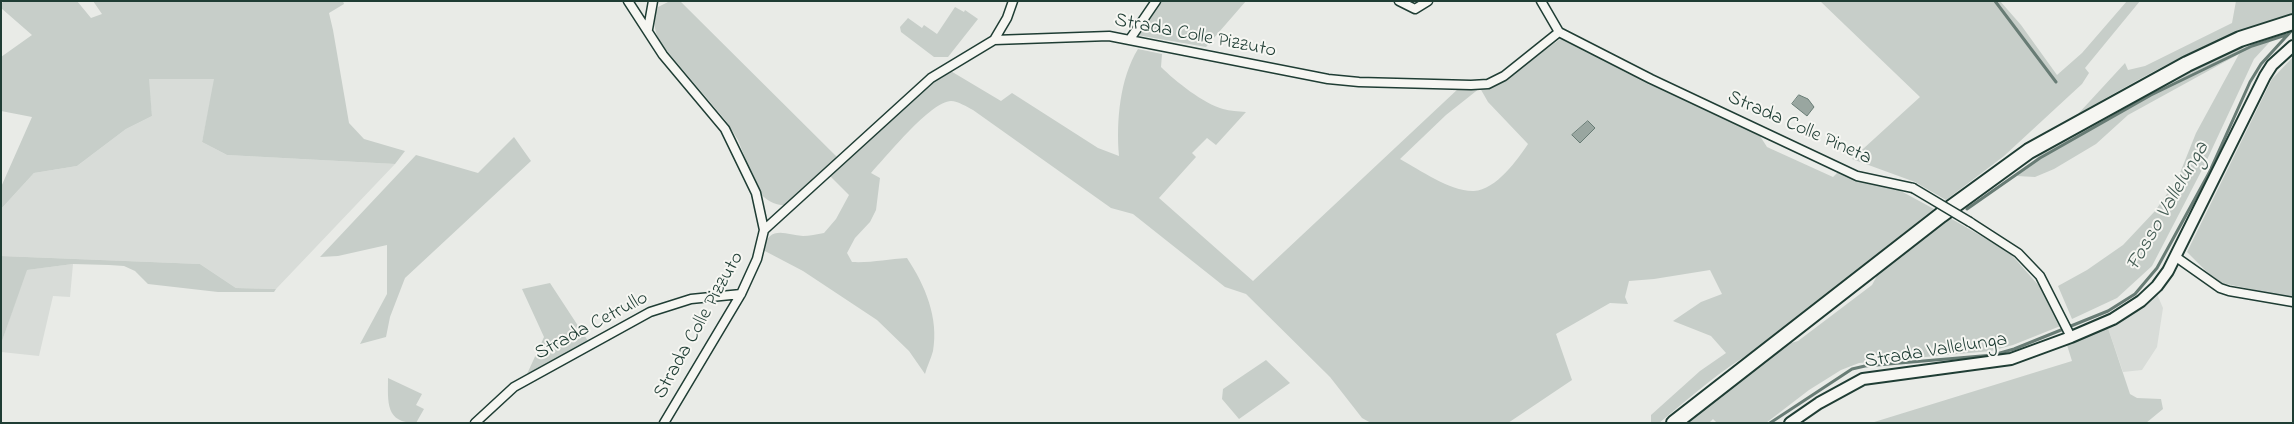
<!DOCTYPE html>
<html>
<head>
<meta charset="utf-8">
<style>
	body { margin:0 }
	#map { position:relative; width:2294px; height:424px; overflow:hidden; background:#e9ebe7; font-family:"Indie Flower",sans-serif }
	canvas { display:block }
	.frame { position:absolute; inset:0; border:2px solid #1f3d34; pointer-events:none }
</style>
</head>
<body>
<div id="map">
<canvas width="2294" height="424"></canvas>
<div class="frame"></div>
</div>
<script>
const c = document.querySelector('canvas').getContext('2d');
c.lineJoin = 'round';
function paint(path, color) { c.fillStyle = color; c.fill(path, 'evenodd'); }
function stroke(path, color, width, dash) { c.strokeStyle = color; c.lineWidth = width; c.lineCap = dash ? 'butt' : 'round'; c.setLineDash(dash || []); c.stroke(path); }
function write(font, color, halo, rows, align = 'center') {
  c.font = font + ' "Indie Flower",sans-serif'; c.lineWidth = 4; c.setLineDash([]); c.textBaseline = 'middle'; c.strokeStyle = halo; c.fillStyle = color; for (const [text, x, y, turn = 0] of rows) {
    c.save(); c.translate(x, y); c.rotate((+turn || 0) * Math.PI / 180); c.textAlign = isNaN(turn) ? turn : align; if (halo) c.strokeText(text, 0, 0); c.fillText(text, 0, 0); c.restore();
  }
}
paint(new Path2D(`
	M148 79H215L202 142 227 155 395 164 276 289 236 288 200 264 1 256V209L34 173 77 166 126 129 152 116Z
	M73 264 70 297 53 296 39 356 1 352V344L26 270Z
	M2157 294 2163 308 2157 347 2142 370 2123 372 2108 328Z`), '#d8dcd8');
paint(new Path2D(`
	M4 1H77L91 18 102 14 93 1H343L344 4 329 13 333 30 349 123 364 139 405 151 395 164 227 155 202 142 214 79H149L152 116 126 129 77 166 34 173 1 209V187L32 117 1 111V57L32 35 1 8V4Z
	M670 1H680L839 159 789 205C777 207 765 200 758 191L738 140 726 121 662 45C654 32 652 21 658 7Z
	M1162 1H1246L1206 47 1137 35Z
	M1820 1H2000L2021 25 2057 75 2082 53 2127 1H2140L2085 68 2089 73 2082 84 2004 156 1946 200 1915 182 1852 159 1920 97Z
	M2236 1H2293V15C2223 29 2140 79 2078 114L2125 63 2128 70 2145 66 2232 23Z
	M955 7 964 12 965 10 978 19 948 57H934L901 32 900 27 908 18 922 28 924 25 937 34Z
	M2278 33 2254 59 2205 164 2152 266 2117 298 2072 319 2058 286 2087 270 2123 245 2155 211 2178 178 2196 133 2239 54 2128 115 2096 144 2054 169 2035 177 2017 176 2041 154 2156 88 2232 50Z
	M1563 37 1645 80 1760 136 1767 147 1833 177 1839 171 1899 190 1934 209 1758 349C1721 369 1691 397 1659 423H1651V415L1700 371 1726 353 1711 336 1673 321 1701 302 1722 294 1710 270 1654 279 1629 281 1625 297 1628 304 1610 303 1556 334 1572 380 1508 423H1371L1362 418 1330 377 1246 294 1225 287 1133 214 1111 208 973 110C967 107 958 101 951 101 931 101 886 157 871 173L880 178 876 210 870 222 855 238 847 253 852 262C871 263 888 259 907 258 925 285 939 318 933 351 931 359 927 366 925 374L909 351 877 320 803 271 763 250C769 224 786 235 803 236 809 236 817 234 824 233L836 219 849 195 827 173 932 80 949 70 1001 101 1012 93 1098 148 1119 156C1116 121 1120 78 1138 49L1162 54 1161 67C1175 81 1204 104 1223 109 1230 111 1238 111 1246 112L1216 145 1207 138 1192 153 1196 157 1159 198 1253 281 1459 88H1480L1498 84ZM1480 88 1488 102 1528 144C1518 159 1496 190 1474 191 1451 192 1420 170 1400 159L1446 115Z
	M2293 57V298L2222 283 2208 273 2187 252 2272 79Z
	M514 137 531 161 405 278 390 317 386 337 360 344 387 294V245L338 256 320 257 416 155 478 173Z
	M1950 218 2009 252 2048 296 2063 325 2013 345 1991 351 1859 363 1841 370 1809 390 1766 423H1717L1713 419 1709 423H1683L1784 345 1798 341 1872 285 1878 274Z
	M1 256 200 264 236 288 276 289 274 292H218L148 284 135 271 124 266 109 265 73 264 27 270 1 344Z
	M550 283 588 341 527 374 544 337 522 289Z
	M2108 328 2130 394 2137 398 2161 399 2163 409 2146 423H1871L2072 361 2067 345Z
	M1266 360 1290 383 1239 419 1222 399 1223 389Z
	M388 378 422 394 416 405 424 409 416 423C385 423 388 402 388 378Z`), '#c7cec9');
const water = new Path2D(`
	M1799 95 1808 99 1814 107 1807 116 1792 104Z
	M1588 121 1595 128 1580 143 1572 135Z`);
paint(water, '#99a6a0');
stroke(water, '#687c75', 1);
stroke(new Path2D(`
	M1995 1 2056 82
	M1967 209 2040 158 2151 95 2252 46 2286 35
	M1770 423 1852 369 1865 366 1993 355 2014 349 2108 311 2135 294 2157 268 2209 173 2250 82 2261 64 2293 29`), '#687c75', 3);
const minor = new Path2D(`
	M628 1 663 55 725 129 756 193 764 230
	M1399 1 1415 9 1428 1
	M1541 1 1559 32 1651 79 1857 176 1913 188
	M648 29 653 1
	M1130 39 1156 1
	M994 40 1007 18 1013 1
	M1970 222 2018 253 2040 276 2071 337
	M2176 257 2220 288 2229 291 2293 302
	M475 423 514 387 650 312 691 299 741 294
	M664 423 741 294 757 259 764 230 931 78 994 40 1109 36 1328 79 1359 82 1471 85 1488 84 1504 76 1559 32`);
const tertiary = new Path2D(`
	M1790 423 1819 403 1863 379 2011 359 2071 337 2113 319 2141 301 2157 286 2168 271 2265 76 2272 65 2293 46`);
const trunk = new Path2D(`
	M1674 423 1941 215 2029 151 2187 64 2240 39 2293 22`);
stroke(minor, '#1f3d34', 11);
stroke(tertiary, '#1f3d34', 14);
stroke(trunk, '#1f3d34', 18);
stroke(minor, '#f6f6f2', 8);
stroke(tertiary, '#f6f6f2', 10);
stroke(trunk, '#f6f6f2', 14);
const minorBridge = new Path2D(`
	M1913 188 1970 222`);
stroke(minorBridge, '#1f3d34', 11, []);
stroke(minorBridge, '#f6f6f2', 8);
write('20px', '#1f3d34', '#f6f6f2', [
	["Strada Colle Pizzuto",1195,37,11],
	["Strada Colle Pineta",1799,129,24],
	["Strada Colle Pizzuto",700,326,-61],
	["Strada Cetrullo",592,327,-28],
	["Strada Vallelunga",1936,352,-9]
]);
write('italic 21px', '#445c54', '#f6f6f2', [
	["Fosso Vallelunga",2169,207,-60]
]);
</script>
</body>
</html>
